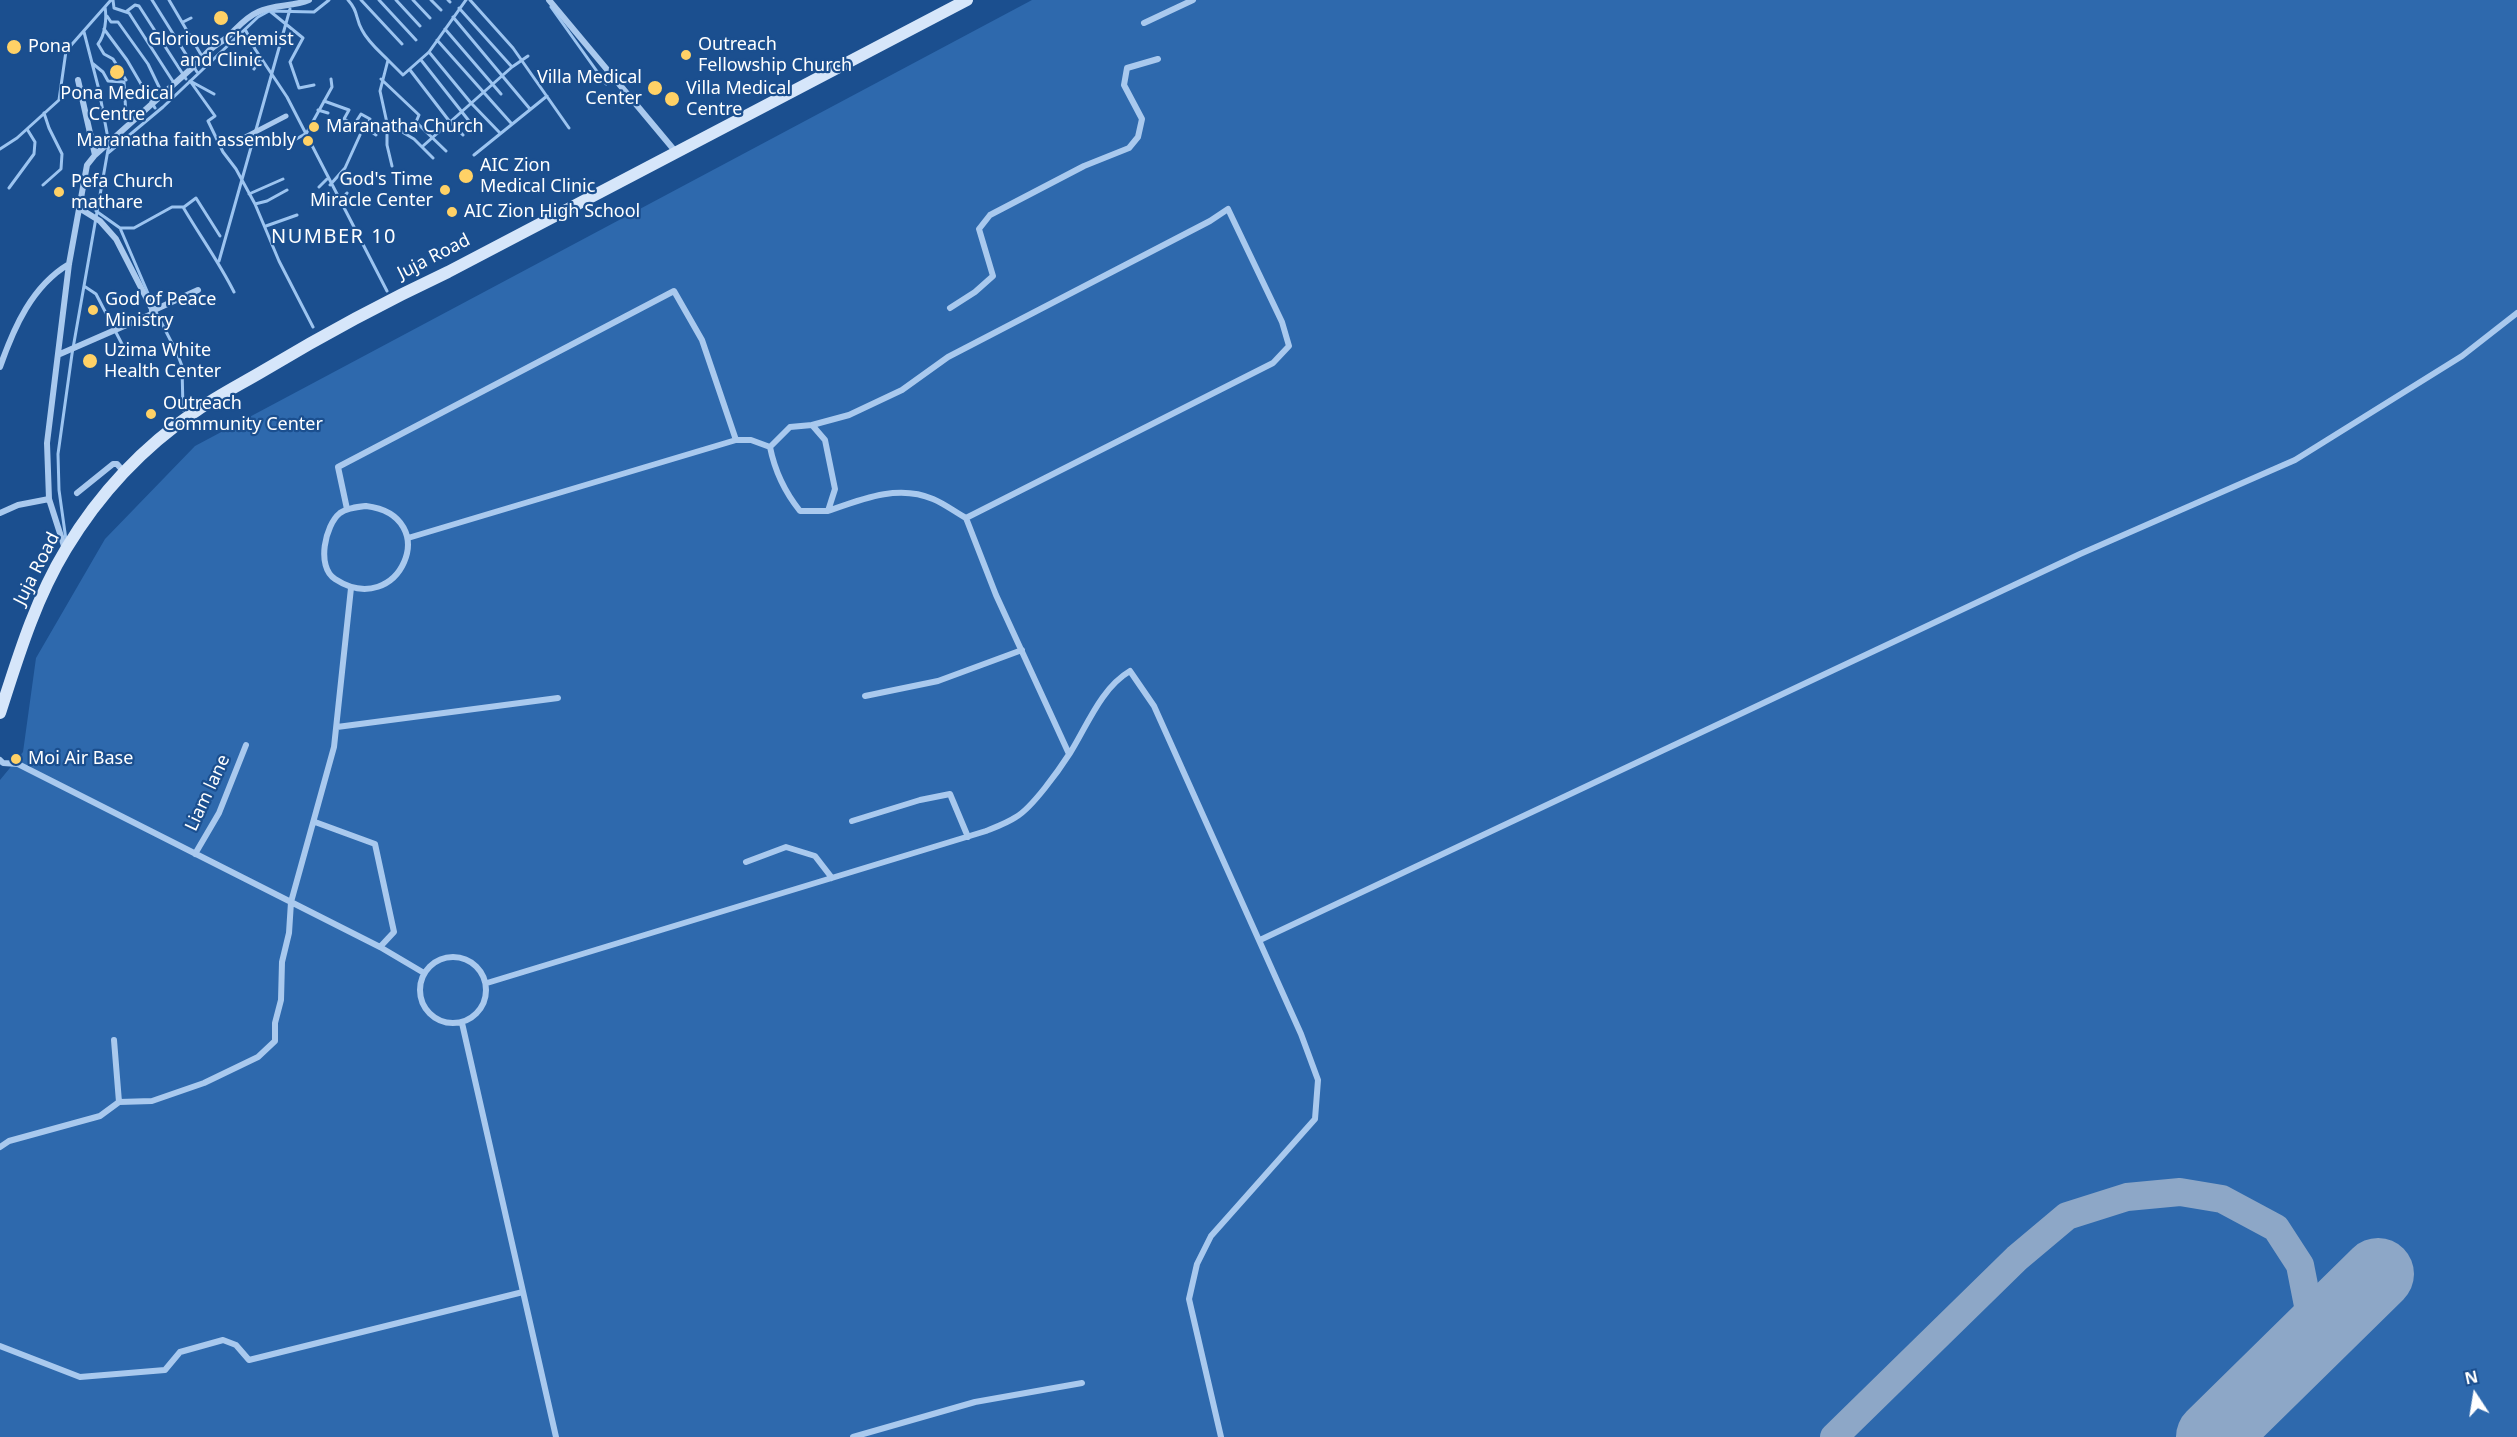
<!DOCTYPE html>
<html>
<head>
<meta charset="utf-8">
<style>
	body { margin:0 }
	#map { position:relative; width:2517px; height:1437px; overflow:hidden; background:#1b4f8f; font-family:"Noto Sans",sans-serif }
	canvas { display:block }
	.north { position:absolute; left:2445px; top:1365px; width:60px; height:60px; -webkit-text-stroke:4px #1b4f8f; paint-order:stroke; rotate:348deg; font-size:16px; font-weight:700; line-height:24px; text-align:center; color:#fff }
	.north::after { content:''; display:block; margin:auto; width:21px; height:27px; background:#fff; clip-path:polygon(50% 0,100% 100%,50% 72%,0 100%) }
</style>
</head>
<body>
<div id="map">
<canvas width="2517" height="1437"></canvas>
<div class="north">N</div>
</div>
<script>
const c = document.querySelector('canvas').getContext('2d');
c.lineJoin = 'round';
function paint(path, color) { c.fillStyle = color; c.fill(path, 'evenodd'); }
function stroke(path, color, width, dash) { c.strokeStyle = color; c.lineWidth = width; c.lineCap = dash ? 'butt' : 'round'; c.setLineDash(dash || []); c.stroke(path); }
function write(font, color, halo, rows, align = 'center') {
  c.font = font + ' "Noto Sans",sans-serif'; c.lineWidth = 4.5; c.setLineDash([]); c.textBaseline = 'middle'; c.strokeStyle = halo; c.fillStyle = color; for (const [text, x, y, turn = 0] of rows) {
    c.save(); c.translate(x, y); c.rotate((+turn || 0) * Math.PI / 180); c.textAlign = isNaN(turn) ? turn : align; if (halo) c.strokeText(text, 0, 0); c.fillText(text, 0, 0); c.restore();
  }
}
paint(new Path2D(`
	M1032 0H2517V1437H0V780L23 752 36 658 105 539 195 446Z`), '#2e69ad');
stroke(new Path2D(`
	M113 0 114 8 129 13 174 83
	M152 0 197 72
	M169 0 203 58
	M348 0C359 12 355 18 362 30 368 42 379 51 388 60L380 91 387 123V145L392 166
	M361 0 402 44
	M379 0 416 40
	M396 0 420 26
	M413 0 430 18
	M431 0 441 10
	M448 0 450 2
	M470 0 513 48 569 128
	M105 7C107 19 105 35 98 44L104 54 113 59 126 80
	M551 7 606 84
	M459 8 512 67
	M127 11 135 5 139 6 186 79
	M271 12 303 38 290 62 299 88 314 85
	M107 16 111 22H118L148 64 161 91
	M453 17 530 109
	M183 22 191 18
	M104 29 127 60 155 108
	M445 29 501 94
	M246 31 255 49 287 97 387 291
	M437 40 511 123
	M429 52 471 103 500 133
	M388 60 403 75 429 52 466 0
	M421 60 473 126
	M92 63 103 72 108 81 124 82 126 115
	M254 69 260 58
	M410 70 450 122 463 135
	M381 79 419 115 416 122 446 151
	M190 81 215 116 208 121 223 152 236 169 255 204 279 261 313 327
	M192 82 214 94
	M324 101 349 110 344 119 354 125 361 114 370 119 366 128 376 135
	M318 110 328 113
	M387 123 414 139 433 158
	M306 134 332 87 331 79
	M291 142 305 134
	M423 146 512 67 528 56
	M0 149 17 138 59 100 66 51 111 0
	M108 153 163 107 258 17 269 11 314 12 329 0
	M474 155 547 96
	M43 185 61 169 62 154 49 128 44 113
	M330 185 345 168 360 135
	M319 187 327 179
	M9 188 34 154 35 142 27 129
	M249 194 283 179
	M339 203 347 193
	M255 204 267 201 287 190
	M184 207 196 198 220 236
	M96 211 120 228 156 312 177 353 182 366 183 410
	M266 226 297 215
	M120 228H134L172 207H183C200 236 219 262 234 292
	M219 261 290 9
	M84 286 96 294 123 346
	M66 540 59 490 58 454 72 354 109 144 99 90 84 32`), '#9cc4f0', 3);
stroke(new Path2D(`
	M1834 1437 2017 1258 2067 1216 2127 1197 2180 1192 2222 1199 2276 1228 2300 1265 2314 1336`), '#8da7c7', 28);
stroke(new Path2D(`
	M2212 1437 2378 1274`), '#8da7c7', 72);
stroke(new Path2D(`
	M230 145 286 116`), '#a9c9ee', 5);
stroke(new Path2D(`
	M549 0 675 151
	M1144 23 1193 0
	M78 80 95 155
	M950 308 975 292 993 276 979 229 990 215 1084 166 1129 148 1138 137 1142 119 1124 85 1127 68 1158 59
	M152 311 198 290
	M60 354 154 313 116 239 100 221 79 208
	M0 367C14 327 32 286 69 264
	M812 425 849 415 902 390 948 357 1210 221 1228 209 1282 322 1289 346 1273 363 966 518C955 512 945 504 933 499 898 484 862 499 828 511
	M812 425 825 440 835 489 828 511H800C784 491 775 472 770 447L790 427Z
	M736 440H751L770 447
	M77 493 113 464H117L124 472
	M366 506C445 516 399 621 335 579 316 567 325 525 340 513 347 508 357 507 366 506Z
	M347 509 338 467 674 291 702 340 736 440 408 538
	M0 513 18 505 49 499
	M966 518 996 595 1069 754
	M65 549 49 499 47 443 69 264 87 165 95 155 203 58C208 49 217 45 225 39 236 30 244 18 258 12 274 4 293 7 309 0
	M865 696 938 681 1022 650
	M337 727 558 698
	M0 760 3 763 18 764 380 947 424 973
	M852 821 920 800 950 794 968 837
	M315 822 375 844 394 932 380 947
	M195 854 219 813 246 745
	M746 862 786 847 815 856 832 878
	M1260 940 2080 554 2295 460 2462 356 2517 313
	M420 990a33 33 0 1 1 66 0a33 33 0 1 1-66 0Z
	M487 983 986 831C996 827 1007 823 1016 817 1032 808 1059 770 1070 753 1087 726 1101 688 1130 671L1154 706 1301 1034 1318 1080 1315 1119 1211 1236 1197 1264 1189 1299 1221 1437
	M462 1023 556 1437
	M114 1040 119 1102
	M0 1147 9 1141 100 1116 119 1102 152 1101 204 1083 258 1057 275 1041V1023L281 1000 282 962 289 933 291 902 334 747 351 588
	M0 1346 80 1377 165 1370 180 1352 223 1340 236 1345 249 1360 523 1292
	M853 1437 975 1402 1082 1383`), '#a9c9ee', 6);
stroke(new Path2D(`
	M0 713C18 657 35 600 66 549 99 494 143 447 196 411 217 396 241 384 263 371 323 335 384 302 448 272L967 0`), '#d6e6fa', 12);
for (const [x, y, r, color] of [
	[221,18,8,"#ffd166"],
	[14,47,8,"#ffd166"],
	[686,55,6,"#ffd166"],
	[117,72,8,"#ffd166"],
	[655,88,8,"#ffd166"],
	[672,99,8,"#ffd166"],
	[314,127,6,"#ffd166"],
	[308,141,6,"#ffd166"],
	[466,176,8,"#ffd166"],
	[445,190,6,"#ffd166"],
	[59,192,6,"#ffd166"],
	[452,212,6,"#ffd166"],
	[93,310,6,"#ffd166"],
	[90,361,8,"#ffd166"],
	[151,414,6,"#ffd166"],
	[16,759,6,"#ffd166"]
]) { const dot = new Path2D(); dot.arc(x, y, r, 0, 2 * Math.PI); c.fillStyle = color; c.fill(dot); stroke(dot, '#1b4f8f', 2); }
write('18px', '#fff', '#1b4f8f', [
	["Glorious Chemist",221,40,"center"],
	["and Clinic",221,61,"center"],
	["Outreach",698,45],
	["Fellowship Church",698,66],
	["Pona",28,47],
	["Villa Medical",642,78,"right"],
	["Center",642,99,"right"],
	["Villa Medical",686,89],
	["Centre",686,110],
	["Pona Medical",117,94,"center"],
	["Centre",117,115,"center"],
	["Maranatha Church",326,127],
	["Maranatha faith assembly",296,141,"right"],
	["AIC Zion",480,166],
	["Medical Clinic",480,187],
	["God's Time",433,180,"right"],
	["Miracle Center",433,201,"right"],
	["Pefa Church",71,182],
	["mathare",71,203],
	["AIC Zion High School",464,212],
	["God of Peace",105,300],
	["Ministry",105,321],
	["Uzima White",104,351],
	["Health Center",104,372],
	["Outreach",163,404],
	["Community Center",163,425],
	["Moi Air Base",28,759]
], 'left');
write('18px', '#fff', '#1b4f8f', [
	["Juja Road",434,257,-27],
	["Juja Road",37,569,-63],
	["Liam lane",208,793,-65]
]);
c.letterSpacing = '1.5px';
write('20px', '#fff', '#1b4f8f', [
	["NUMBER 10",334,237]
]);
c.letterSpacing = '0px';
</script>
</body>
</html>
